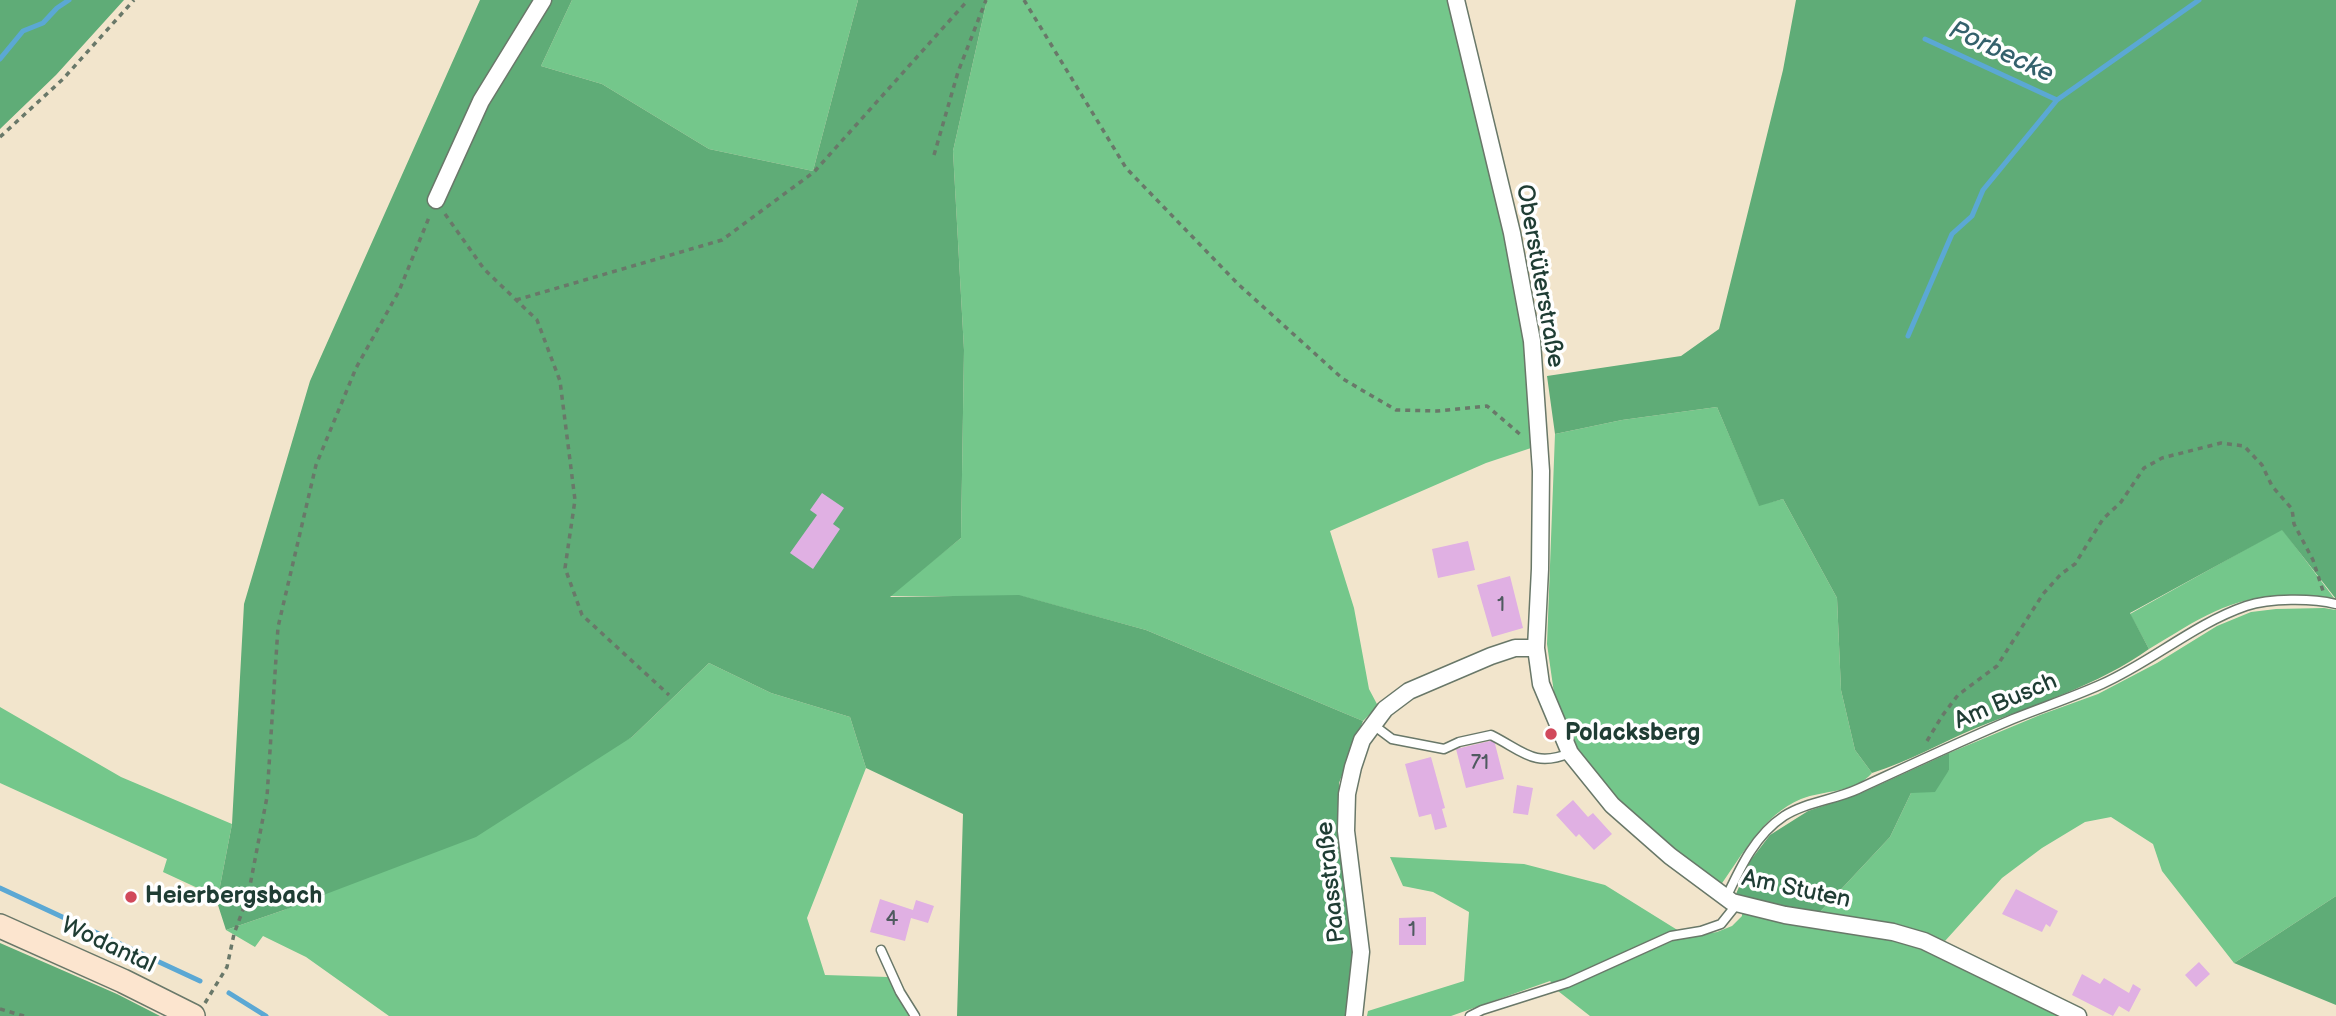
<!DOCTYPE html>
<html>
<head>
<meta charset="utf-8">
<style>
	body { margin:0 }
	canvas { display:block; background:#f2e5cc }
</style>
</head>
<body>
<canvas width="2336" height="1016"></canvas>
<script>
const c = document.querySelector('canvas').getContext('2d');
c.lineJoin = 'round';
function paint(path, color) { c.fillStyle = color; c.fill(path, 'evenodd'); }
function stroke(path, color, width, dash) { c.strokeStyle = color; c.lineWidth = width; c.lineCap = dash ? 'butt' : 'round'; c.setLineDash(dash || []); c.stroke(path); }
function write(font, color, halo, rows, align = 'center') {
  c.font = font + ' "Balsamiq Sans",sans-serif'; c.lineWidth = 7; c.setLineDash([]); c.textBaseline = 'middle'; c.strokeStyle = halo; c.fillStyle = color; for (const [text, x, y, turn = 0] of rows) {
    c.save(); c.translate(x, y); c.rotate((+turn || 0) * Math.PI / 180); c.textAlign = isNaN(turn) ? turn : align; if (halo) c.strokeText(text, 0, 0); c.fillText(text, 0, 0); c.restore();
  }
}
paint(new Path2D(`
	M572 0H858L813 171 709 149 602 84 541 66Z
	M987 0H1450L1505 234 1526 342 1531 448 1486 463 1330 531 1354 608 1369 689 1378 706 1363 721 1146 630 1021 596H889L961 538 964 350 953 151Z
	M1717 407 1759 505 1783 499 1837 598 1841 690 1855 750 1872 773C1855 793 1824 790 1801 799 1763 815 1743 854 1720 886L1669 847 1619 802 1578 749 1554 693 1547 644 1555 434 1622 420Z
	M2282 529 2334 598C2321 596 2308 596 2295 596 2231 594 2201 618 2149 649L2130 614Z
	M2324 608 2336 610V896L2234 963 2162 871 2153 844 2111 817 2085 822 2042 848 2002 878 1945 941 1895 924 1817 915 1890 837 1911 793 1949 770V753L2040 715 2098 694 2157 663 2217 626 2251 612 2276 609Z
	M709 663 771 693 850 717 866 768 807 918 825 975 888 977 911 1016H389L306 957 263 936 255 947 226 930 284 910 632 737Z
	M0 707 121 777 232 824 217 902 204 891 163 872 167 859 0 783Z
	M1390 857 1524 864 1605 885 1679 931 1632 949 1589 971 1553 984 1550 981 1451 1016H1367L1368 1011 1464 981 1469 912 1433 892 1403 886Z
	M1742 912 1773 921 1890 939 1934 952 2058 1016H1590L1558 991 1677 939 1717 932 1732 926 1742 916Z`), '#74c78b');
paint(new Path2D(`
	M0 0H124L56 75 0 129Z
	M480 0H572L541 66 602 84 709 149 813 171 858 0H987L953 151 964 350 961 538 890 597 1019 595 1146 630 1363 721 1339 783 1357 928 1350 1016H957L963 814 866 768 850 717 771 693 709 663 632 737 476 837 284 910 226 930 217 902 232 824 244 604 310 381Z
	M1796 0H2336V599L2282 530 2130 613 2149 649C2099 685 2033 705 1976 728 1940 743 1910 761 1872 773L1855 750 1841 690 1837 598 1783 499 1759 506 1717 407 1622 420 1555 434 1547 376 1681 356 1719 329 1783 70Z
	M1949 753V770L1935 792 1911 793 1890 837 1817 915 1772 907 1736 894 1750 861 1770 835 1808 811 1859 794Z
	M2336 896V1005L2234 963Z
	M0 943 117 994 160 1016H0Z`), '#5fac77');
stroke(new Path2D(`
	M1925 39 2057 100 2199 0
	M0 59 23 31 43 23 57 8 69 0
	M1908 336 1952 234 1972 216 1983 190 2057 100
	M0 888 200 981
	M229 993 266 1016`), '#5ba8d4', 5);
paint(new Path2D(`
	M822 493 844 508 833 524 840 529 813 569 790 553 817 515 810 510Z
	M1468 541 1475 570 1438 578 1432 549Z
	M1510 576 1523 628 1492 637 1477 585Z
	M1494 740 1504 779 1466 788 1456 749Z
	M1431 757 1445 808 1442 809 1447 827 1435 830 1431 814 1419 817 1405 764Z
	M1517 785 1533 788 1528 815 1513 813Z
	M1573 800 1588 817 1593 813 1612 834 1594 850 1579 834 1576 837 1556 815Z
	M2016 889 2058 911 2050 927 2046 924 2042 932 2002 914Z
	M880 899 913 910 916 900 934 906 928 923 911 918 905 941 870 932Z
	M1426 917V945H1399V918Z
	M2199 962 2210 974 2196 987 2185 975Z
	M2082 974 2100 984 2104 978 2129 993 2133 984 2141 989 2129 1012 2119 1006 2113 1016 2072 995Z`), '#e0b0e3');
const service = new Path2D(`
	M1372 724 1392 739 1444 749 1459 742 1491 735C1523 751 1534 768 1570 753
	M1726 898C1740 868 1755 835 1784 816 1806 802 1834 800 1858 789 1910 765 1961 741 2013 719 2043 707 2073 697 2102 684 2153 661 2194 624 2246 606 2270 598 2312 598 2336 604
	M881 950 900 992 915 1016
	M1470 1016 1482 1010 1567 983 1671 936 1701 931 1721 924 1737 904`);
const minor = new Path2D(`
	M1456 0 1512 233 1532 341 1541 471 1540 569 1536 648 1541 684 1570 753 1612 805 1670 856 1732 902 1785 915 1893 932 1924 941 2078 1016
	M436 200 481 101 543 0
	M1354 1016 1361 952 1346 831 1347 794 1353 767 1362 740 1385 709 1409 691 1491 656 1515 648H1536`);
const secondary = new Path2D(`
	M0 926 123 981 193 1016`);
stroke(service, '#697869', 11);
stroke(minor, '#697869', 19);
stroke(secondary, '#697869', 26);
stroke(new Path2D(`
	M1024 0 1126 168 1238 284 1343 379 1396 410 1437 411 1487 406 1522 436
	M0 137 63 79 134 0
	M934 155 958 72 986 0
	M445 214 484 269 537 320 560 381 575 500 565 568 582 615 669 695
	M516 300 722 240 814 172 968 0
	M1927 741 1942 716 1958 695 1997 666 2043 594 2061 574 2075 564 2103 519 2121 502 2144 468 2162 458 2221 443 2244 446 2262 465 2272 486 2292 509 2294 524 2313 560 2323 591
	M205 1003 227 967 234 934 248 896 267 797 278 627 316 465 356 368 399 291 430 215
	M0 1009 24 1016`), '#697869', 3.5, [5, 5]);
stroke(service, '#fff', 8);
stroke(minor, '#fff', 16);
stroke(secondary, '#fce5cf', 23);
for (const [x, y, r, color] of [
	[1551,734,7,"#d1495b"],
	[131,897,7,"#d1495b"]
]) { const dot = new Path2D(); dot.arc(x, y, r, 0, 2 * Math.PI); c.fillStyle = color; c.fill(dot); stroke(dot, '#fff', 2.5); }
write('21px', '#4f5a60', null, [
	["1",1501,606],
	["71",1480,764],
	["4",892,920],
	["1",1412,931]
]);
write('24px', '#1f3d34', '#fff', [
	["Oberstüterstraße",1539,276,80],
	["Am Busch",2006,702,-23],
	["Paasstraße",1332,882,-96],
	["Am Stuten",1796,890,12],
	["Wodantal",108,946,25]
]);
write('bold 24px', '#1f3d34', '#fff', [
	["Polacksberg",1565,734],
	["Heierbergsbach",145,897]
], 'left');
write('italic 26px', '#34626c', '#fff', [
	["Porbecke",2001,53,25]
]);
</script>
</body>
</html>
